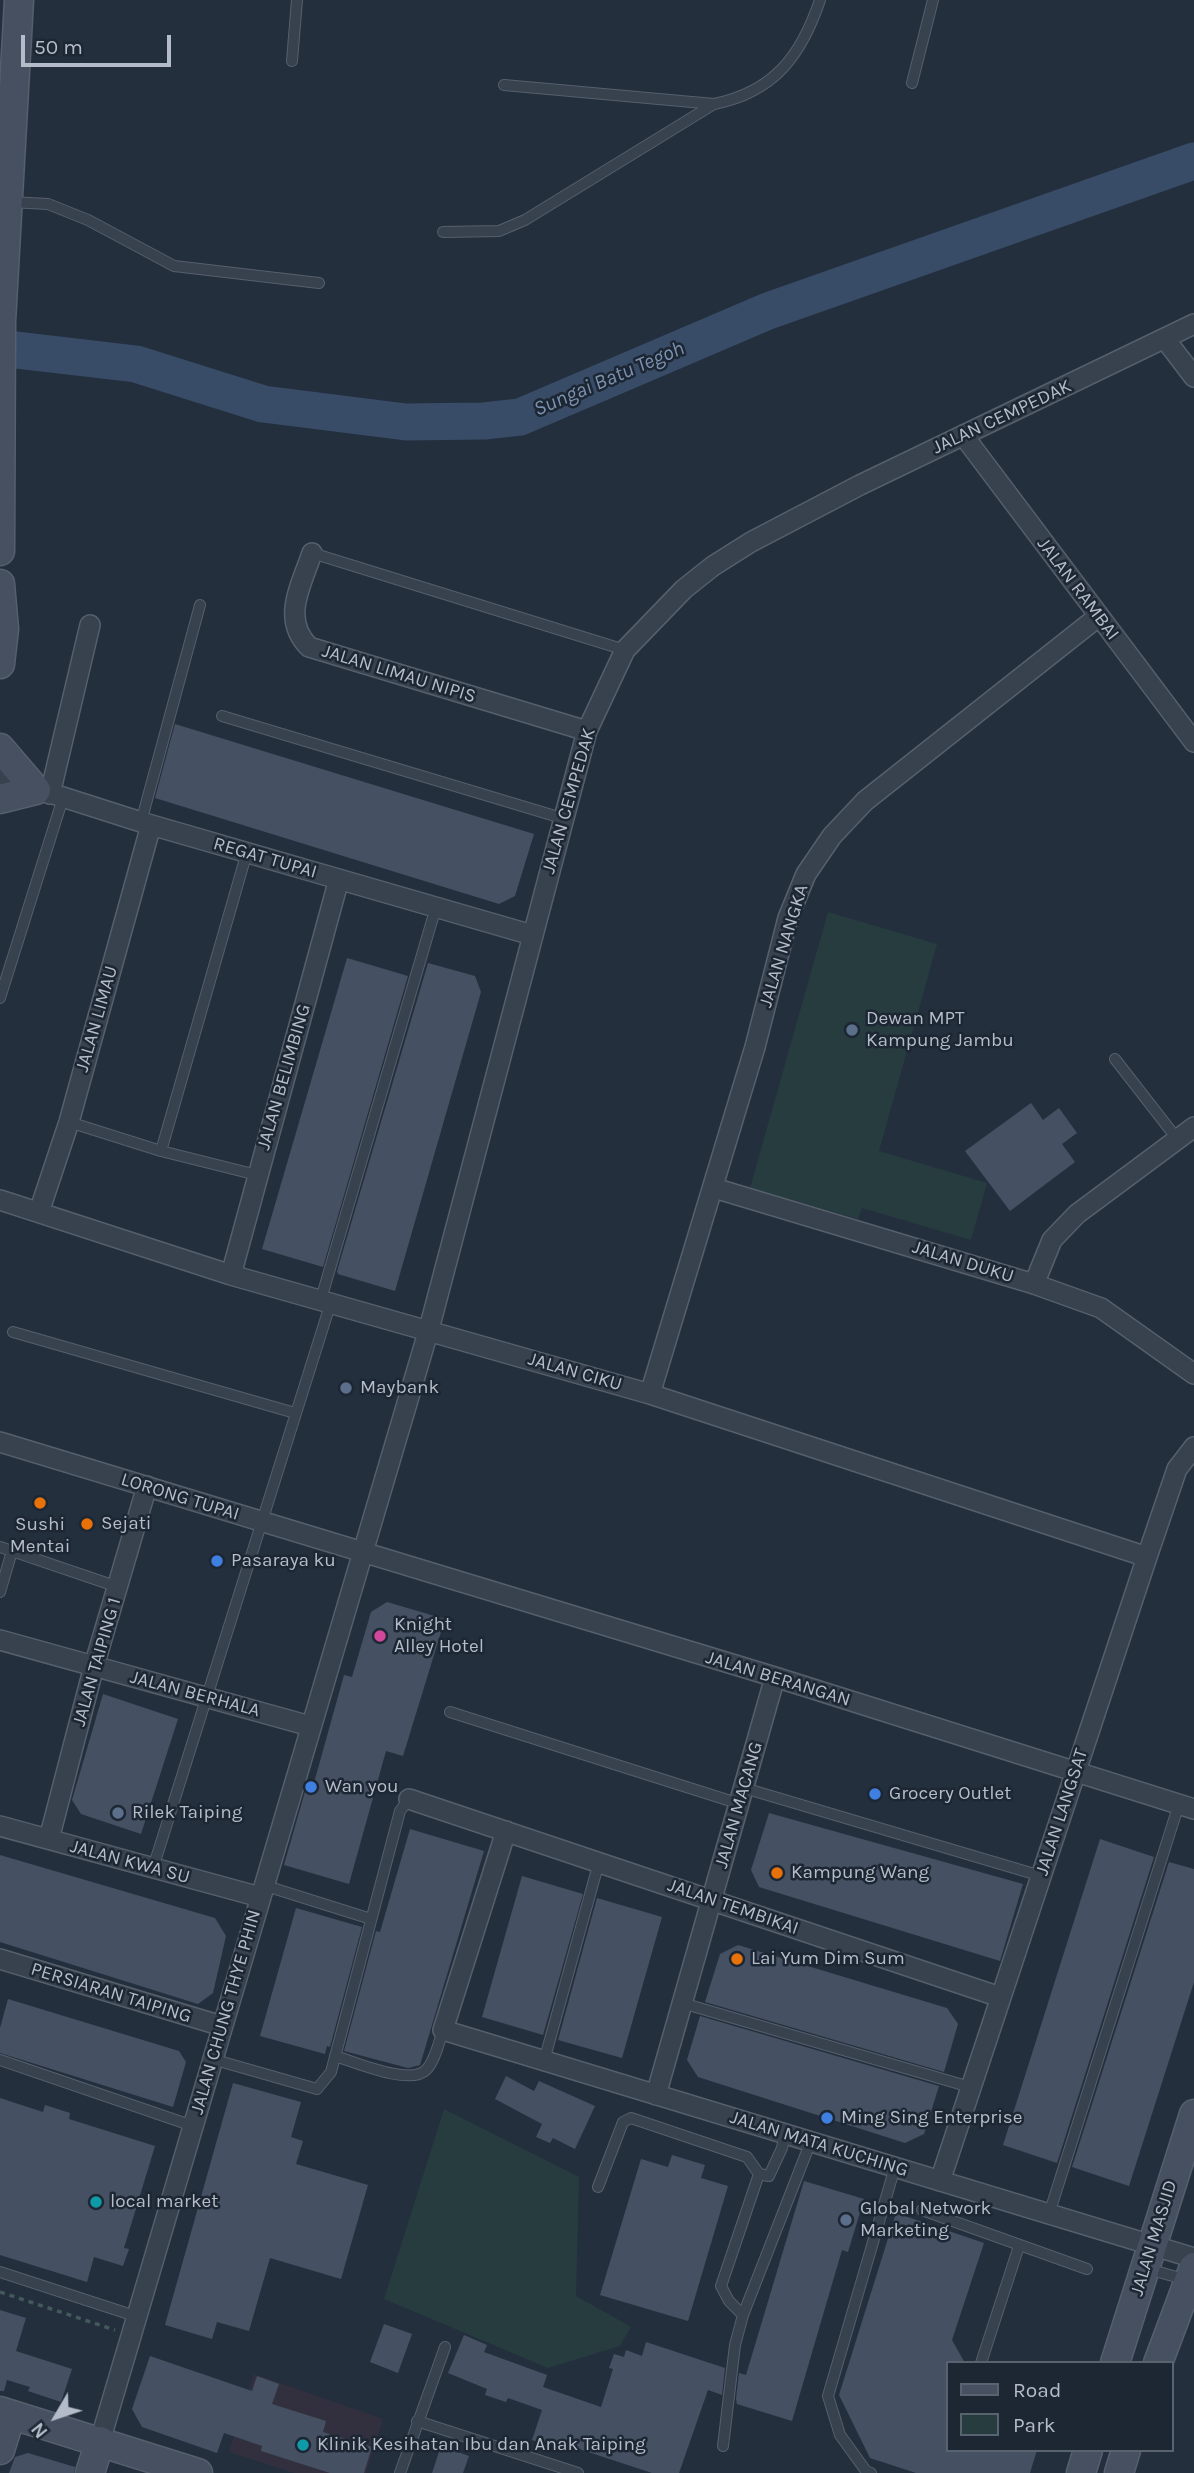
<!DOCTYPE html>
<html>
<head>
<meta charset="utf-8">
<style>
	body { margin:0 }
	#map { position:relative; width:1194px; height:2473px; overflow:hidden; background:#242f3e; font-family:Karla,sans-serif }
	canvas { display:block }
	.legend { position:absolute; left:946px; top:2361px; width:228px; height:91px; box-sizing:border-box; background:#1d2633; border:2px solid #59626f; margin:0; padding:9px 12px; list-style:none; font-size:21px; color:#b4bcc9 }
	.legend li { display:flex; align-items:center; gap:14px; height:35px }
	.legend b { width:35px; border:2px solid #59626f }
	.north { position:absolute; left:21px; top:2382px; width:70px; height:70px; -webkit-text-stroke:5px #1d2633; paint-order:stroke; rotate:231deg; font-size:19px; font-weight:700; line-height:28px; text-align:center; color:#b4bcc9 }
	.north::after { content:''; display:block; margin:auto; width:24px; height:32px; background:#b4bcc9; clip-path:polygon(50% 0,100% 100%,50% 72%,0 100%) }
	.scale { position:absolute; left:21px; top:35px; width:150px; height:32px; box-sizing:border-box; border:4px solid #b4bcc9; border-top:0; padding-left:9px; font-size:21px; line-height:24px; white-space:nowrap; color:#b4bcc9; -webkit-text-stroke:5px #1d2633; paint-order:stroke }
</style>
</head>
<body>
<div id="map">
<canvas width="1194" height="2473"></canvas>
<ul class="legend">
<li><b style="height:9px;background:#465061"></b>Road</li>
<li><b style="height:19px;background:#263c3f"></b>Park</li>
</ul>
<div class="north">N</div>
<div class="scale">50 m</div>
</div>
<script>
const c = document.querySelector('canvas').getContext('2d');
c.lineJoin = 'round';
function paint(path, color) { c.fillStyle = color; c.fill(path, 'evenodd'); }
function stroke(path, color, width, dash) { c.strokeStyle = color; c.lineWidth = width; c.lineCap = dash ? 'butt' : 'round'; c.setLineDash(dash || []); c.stroke(path); }
function write(font, color, halo, rows, align = 'center') {
  c.font = font + ' Karla,sans-serif'; c.lineWidth = 5; c.setLineDash([]); c.textBaseline = 'middle'; c.strokeStyle = halo; c.fillStyle = color; for (const [text, x, y, turn = 0] of rows) {
    c.save(); c.translate(x, y); c.rotate((+turn || 0) * Math.PI / 180); c.textAlign = isNaN(turn) ? turn : align; if (halo) c.strokeText(text, 0, 0); c.fillText(text, 0, 0); c.restore();
  }
}
paint(new Path2D(`
	M254 2374 383 2419 366 2473H294L229 2452Z`), '#32303f');
paint(new Path2D(`
	M828 912 937 944 879 1151 987 1183 971 1240 862 1208 858 1219 750 1188Z
	M444 2109 579 2177 576 2296 631 2327 620 2346 548 2368 384 2299Z`), '#263c3f');
stroke(new Path2D(`
	M0 348 136 364 263 404 406 422 484 421 520 417 768 311 1194 161`), '#394c67', 37);
paint(new Path2D(`
	M175 724 534 834 515 896 499 904 155 798Z
	M347 958 408 976 323 1267 262 1249Z
	M428 963 475 976 481 992 395 1291 338 1274 337 1271Z
	M1031 1103 1043 1120 1059 1108 1077 1133 1062 1144 1075 1162 1010 1211 965 1151Z
	M387 1602 445 1619 403 1756 386 1751 349 1884 284 1865 306 1788 312 1790 344 1675 352 1677 371 1612Z
	M103 1694 178 1719 141 1834 81 1814 72 1800Z
	M769 1813 1023 1884 1000 1961 759 1887 751 1870Z
	M410 1829 484 1851 420 2065 408 2068 344 2051 376 1931 380 1932Z
	M1100 1839 1154 1857 1057 2163 1003 2145Z
	M0 1855 215 1918 226 1936 213 1993 198 2004 0 1942Z
	M1169 1862 1194 1869V1982L1129 2186 1072 2167Z
	M522 1876 583 1894 543 2035 482 2017Z
	M597 1898 662 1917 622 2058 558 2040Z
	M296 1908 362 1927 330 2047 327 2046 325 2054 260 2036Z
	M738 1945 947 2008 958 2024 944 2072 705 2002 720 1954Z
	M8 1999 179 2051 186 2062 173 2107 0 2053V2028Z
	M700 2016 939 2086 924 2134 905 2143 698 2077 687 2060Z
	M506 2076 534 2091 539 2081 595 2106 575 2149 553 2138 550 2143 536 2137 542 2124 495 2099Z
	M233 2083 301 2102 291 2137 303 2141 296 2164 368 2185 341 2279 270 2258 249 2331 217 2322 212 2339 165 2325Z
	M0 2098 43 2112 45 2105 70 2113 69 2119 155 2146 124 2248 129 2249 123 2266 94 2257 87 2282 0 2255Z
	M672 2155 705 2165 701 2178 728 2186 688 2321 600 2295 641 2159 668 2167Z
	M804 2181 864 2199 848 2252 842 2250 792 2421 737 2404 736 2399 739 2373 746 2375Z
	M896 2213 984 2243 952 2340 965 2363H947V2450H1037L1030 2473H916L870 2458 839 2395Z
	M0 2310 26 2318 16 2351 72 2369 61 2402 28 2391 30 2387 7 2380 4 2391H0Z
	M384 2324 412 2334 398 2373 370 2362Z
	M464 2335 487 2345 484 2352 547 2375 543 2387 601 2407 613 2369 609 2368 614 2354 624 2357 626 2350 642 2356 646 2342 725 2368 722 2395 708 2390 679 2473H652L567 2445 565 2452 532 2440 542 2410 508 2398 506 2402 485 2395 487 2389 448 2373Z
	M150 2356 252 2391 257 2376 279 2384 272 2404 326 2421 323 2432 372 2447 364 2473H330L261 2451 262 2446 224 2433 217 2453 142 2427 132 2409Z
	M441 2446 469 2456 463 2473H432Z
	M28 2453 75 2467 74 2473H9L15 2457Z`), '#455162');
const lane = new Path2D(`
	M292 61 297 0
	M912 83 933 0
	M504 85 714 104C774 92 801 56 820 0
	M10 202 48 204 88 220 174 266 319 283
	M443 232 499 231 525 220 714 104
	M312 553 625 650
	M222 716 565 819
	M141 822 200 605
	M0 998 63 798
	M1115 1059 1178 1140
	M69 1122 161 1151 257 1175
	M161 1151 247 852
	M321 1299 436 907
	M13 1332 295 1413
	M0 1547 118 1587
	M0 1592 12 1551
	M450 1712 740 1804
	M744 1788 1041 1876
	M153 1868 331 1302
	M263 1885 371 1919
	M682 2003 970 2087
	M335 2056C355 2062 410 2086 426 2070 435 2061 439 2042 443 2030
	M212 2059 317 2089 331 2072 400 1811 409 1799
	M0 2060 193 2126
	M544 2061 599 1862
	M759 2174 769 2176 782 2148 785 2133
	M598 2187 623 2122 631 2118 747 2157 759 2174 721 2286 729 2301 743 2315
	M922 2210 1087 2269
	M1049 2214 1179 1804
	M1148 2269 1187 2280
	M0 2272 135 2316
	M981 2363 1019 2246
	M417 2421 578 2473
	M723 2446 735 2345 743 2315 811 2141
	M400 2473 445 2347
	M871 2473 866 2471 840 2435 828 2396 895 2167`);
const street = new Path2D(`
	M1165 339 1194 377
	M963 435 1194 742
	M312 553C301 586 281 619 309 647L587 731
	M0 777 141 822 532 935
	M50 794 90 625
	M714 1188 1034 1284 1101 1308 1194 1374
	M0 1200 231 1275 650 1394 1147 1557
	M39 1212 69 1122 151 825
	M231 1275 339 879
	M1034 1284 1052 1240 1077 1214 1194 1127
	M650 1394 755 1047 788 918 806 874 832 836 865 801 1099 616
	M0 1442 775 1677 1194 1809
	M0 1640 310 1726
	M409 1799 1000 1997
	M0 1826 260 1897
	M506 1831 443 2030 1194 2258
	M49 1839 94 1666 147 1486
	M0 1959 222 2026
	M656 2095 775 1677
	M940 2181 1147 1557 1177 1469 1194 1447
	M100 2441 429 1329 587 731 625 650 684 589 713 566 751 542 860 485 1194 324`);
const secondary = new Path2D(`
	M0 551 1 322 19 0
	M0 584 4 629 0 664
	M0 748 36 790 0 799
	M1115 2363 1194 2114
	M1158 2363 1194 2267
	M0 2411 198 2473
	M0 2450 11 2415
	M90 2473 100 2441
	M1081 2473 1088 2450
	M1119 2473 1126 2450`);
stroke(lane, '#565f6c', 12);
stroke(street, '#565f6c', 22);
stroke(secondary, '#565f6c', 31);
stroke(new Path2D(`
	M0 2292 115 2330`), '#44595c', 3.5, [5, 5]);
stroke(lane, '#38414e', 10);
stroke(street, '#38414e', 19);
stroke(secondary, '#465061', 28);
for (const [x, y, r, color] of [
	[852,1030,7,"#5c6f8a"],
	[346,1388,7,"#5c6f8a"],
	[40,1503,7,"#e8710a"],
	[87,1524,7,"#e8710a"],
	[217,1561,7,"#3f7fe0"],
	[380,1636,7,"#d1479c"],
	[311,1787,7,"#3f7fe0"],
	[875,1794,7,"#3f7fe0"],
	[118,1813,7,"#5c6f8a"],
	[777,1873,7,"#e8710a"],
	[737,1959,7,"#e8710a"],
	[827,2118,7,"#3f7fe0"],
	[96,2202,7,"#0f9aa8"],
	[846,2220,7,"#5c6f8a"],
	[303,2445,7,"#0f9aa8"]
]) { const dot = new Path2D(); dot.arc(x, y, r, 0, 2 * Math.PI); c.fillStyle = color; c.fill(dot); stroke(dot, '#1d2633', 2.5); }
write('19px', '#b4bcc9', '#1d2633', [
	["JALAN CEMPEDAK",1002,417,-25],
	["JALAN RAMBAI",1078,589,53],
	["JALAN LIMAU NIPIS",399,674,17],
	["JALAN CEMPEDAK",569,801,-74],
	["REGAT TUPAI",265,858,16],
	["JALAN NANGKA",784,946,-73],
	["JALAN LIMAU",97,1019,-74],
	["JALAN BELIMBING",284,1077,-74],
	["JALAN DUKU",963,1262,17],
	["JALAN CIKU",575,1372,16],
	["LORONG TUPAI",180,1497,17],
	["JALAN TAIPING 1",97,1662,-74],
	["JALAN BERANGAN",778,1679,17],
	["JALAN BERHALA",195,1694,15],
	["JALAN MACANG",739,1805,-74],
	["JALAN LANGSAT",1062,1812,-72],
	["JALAN KWA SU",130,1862,15],
	["JALAN TEMBIKAI",733,1907,19],
	["PERSIARAN TAIPING",111,1993,17],
	["JALAN CHUNG THYE PHIN",226,2012,-74],
	["JALAN MATA KUCHING",819,2144,17],
	["JALAN MASJID",1154,2238,-73]
]);
write('19px', '#b4bcc9', '#1d2633', [
	["Dewan MPT",866,1019],
	["Kampung Jambu",866,1041],
	["Maybank",360,1388],
	["Sejati",101,1524],
	["Sushi",40,1525,"center"],
	["Mentai",40,1547,"center"],
	["Pasaraya ku",231,1561],
	["Knight",394,1625],
	["Alley Hotel",394,1647],
	["Wan you",325,1787],
	["Grocery Outlet",889,1794],
	["Rilek Taiping",132,1813],
	["Kampung Wang",791,1873],
	["Lai Yum Dim Sum",751,1959],
	["Ming Sing Enterprise",841,2118],
	["local market",110,2202],
	["Global Network",860,2209],
	["Marketing",860,2231],
	["Klinik Kesihatan Ibu dan Anak Taiping",317,2445]
], 'left');
write('italic 21px', '#7c92b1', '#1d2633', [
	["Sungai Batu Tegoh",609,379,-23]
]);
</script>
</body>
</html>
